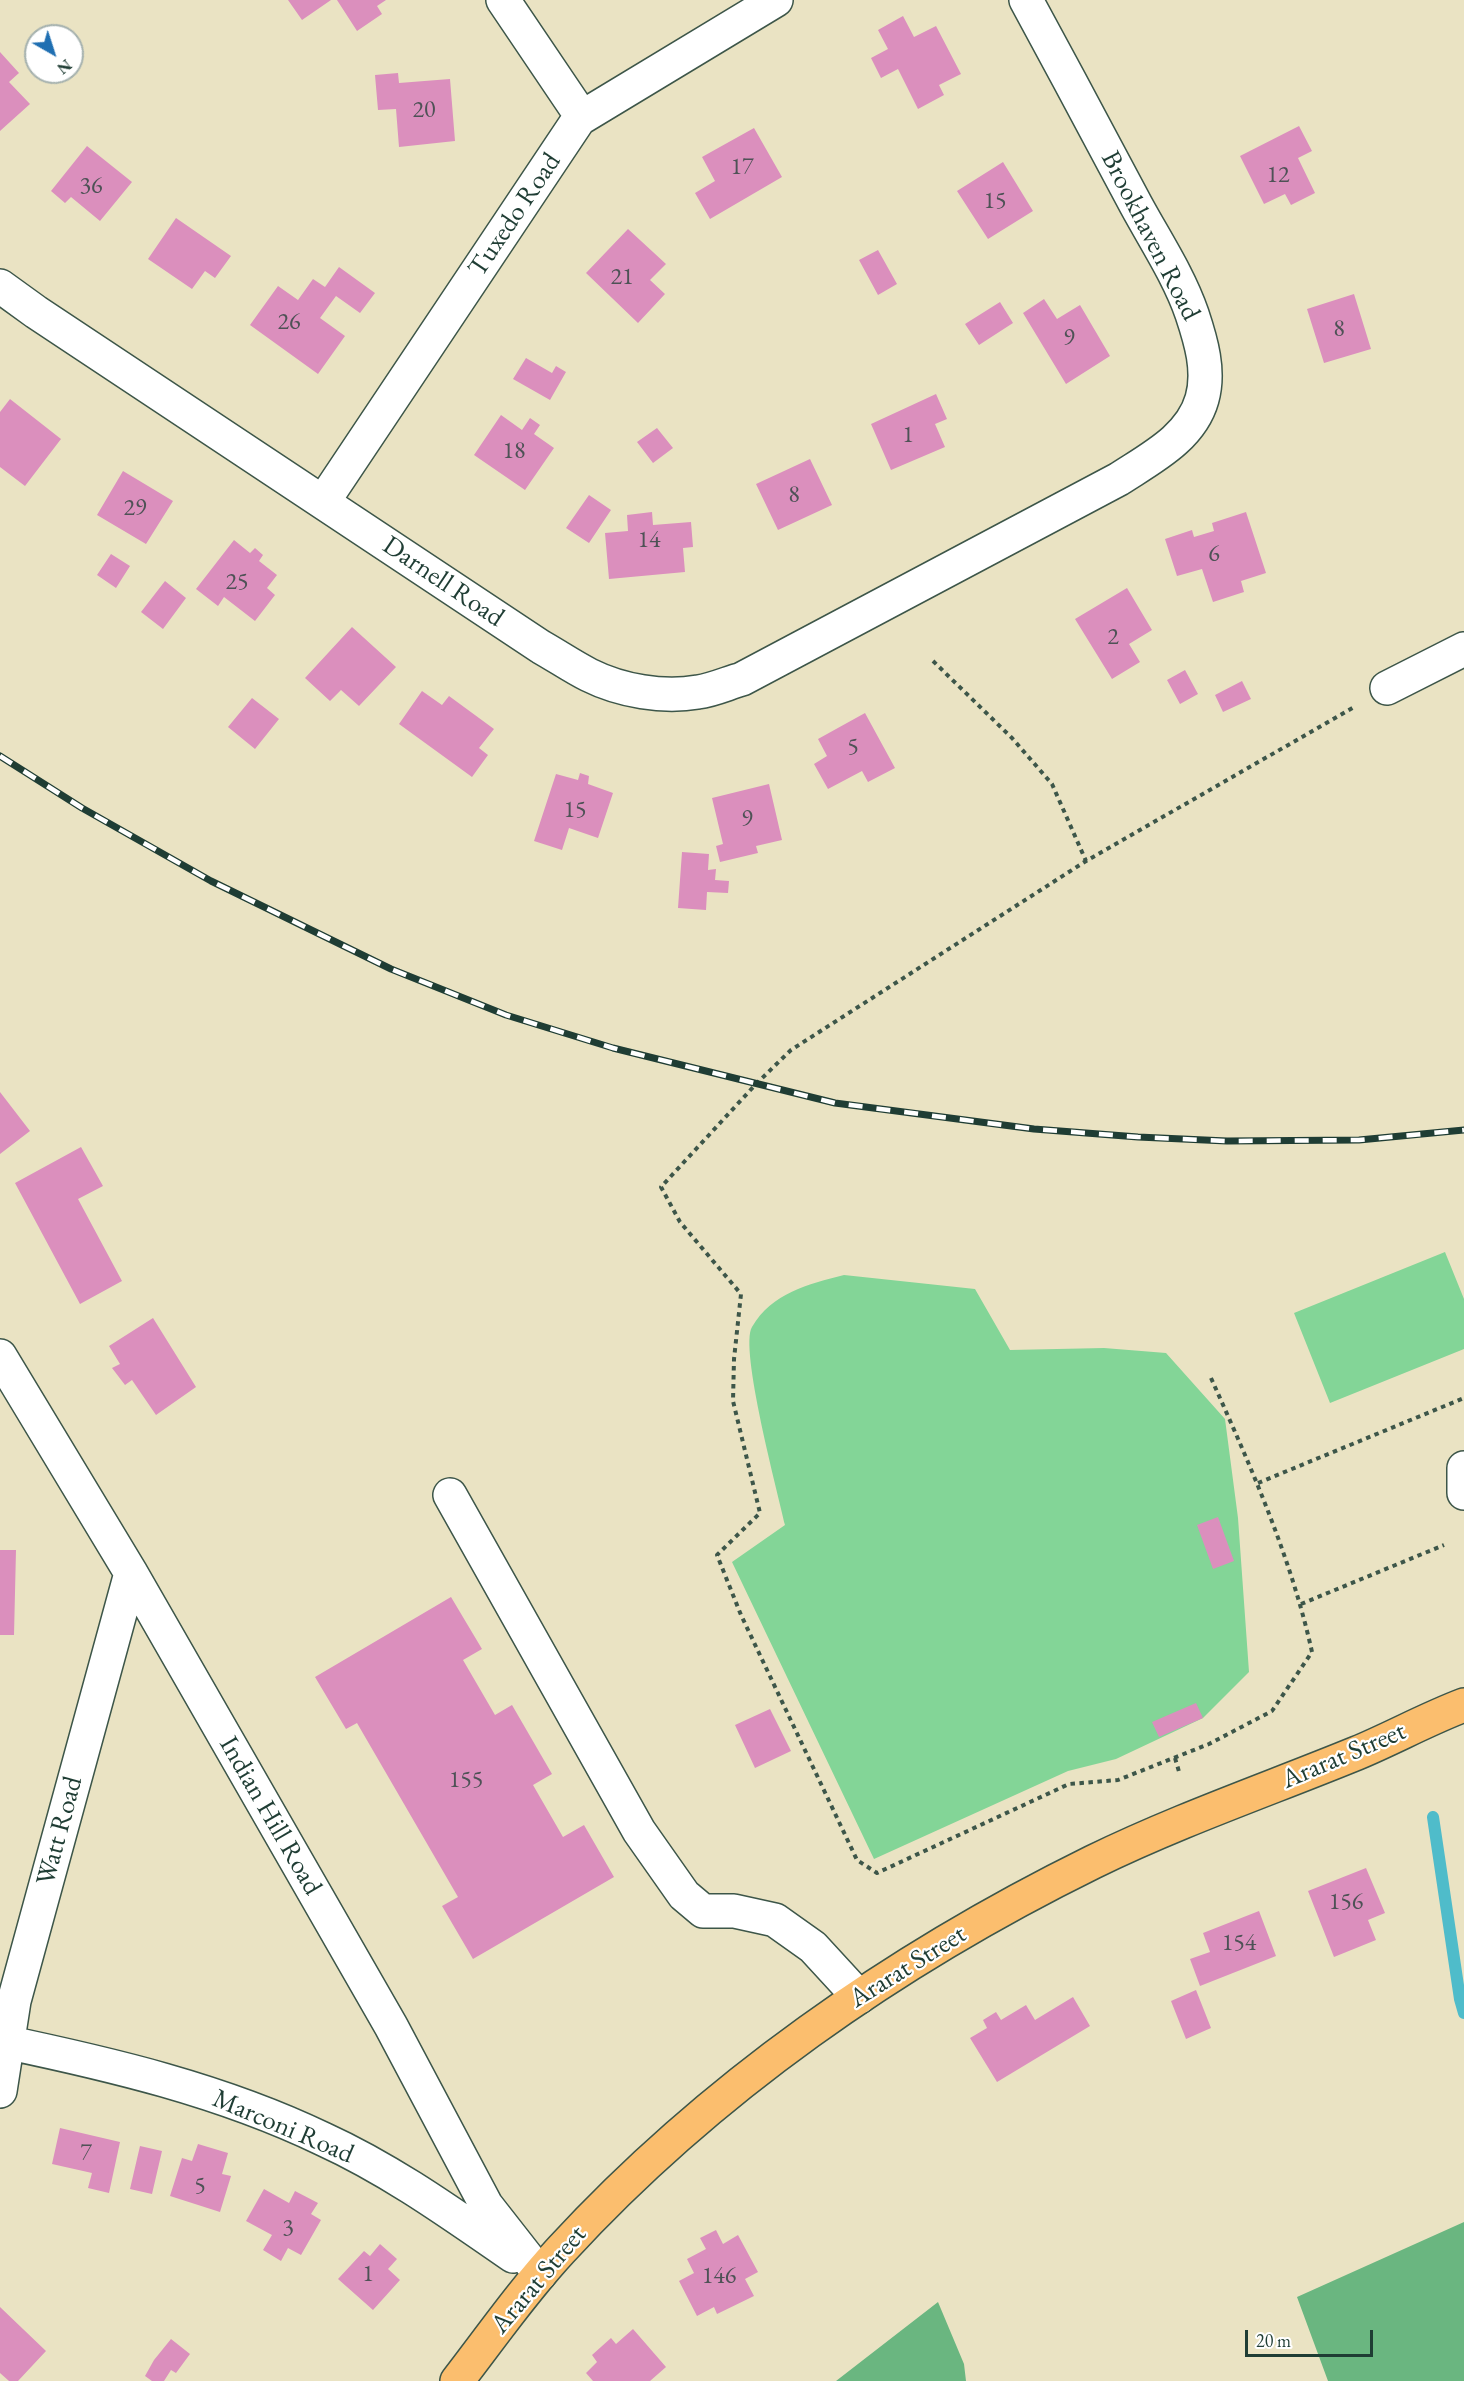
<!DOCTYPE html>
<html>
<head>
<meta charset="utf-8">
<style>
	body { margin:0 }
	#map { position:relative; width:1464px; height:2381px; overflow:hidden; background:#eae3c3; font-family:"EB Garamond",serif }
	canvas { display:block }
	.north { position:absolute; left:24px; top:24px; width:60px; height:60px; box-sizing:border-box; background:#fff; border:2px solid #a5b1ae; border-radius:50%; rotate:141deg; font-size:16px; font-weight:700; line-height:24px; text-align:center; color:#1f3d34 }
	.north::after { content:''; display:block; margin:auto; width:21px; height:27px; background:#1f6fb2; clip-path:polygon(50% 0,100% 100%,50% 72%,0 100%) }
	.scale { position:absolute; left:1245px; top:2330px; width:128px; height:27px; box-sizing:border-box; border:3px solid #1f3d34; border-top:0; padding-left:8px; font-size:18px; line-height:21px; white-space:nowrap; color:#1f3d34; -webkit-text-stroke:4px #fff; paint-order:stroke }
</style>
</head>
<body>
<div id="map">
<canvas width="1464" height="2381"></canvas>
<div class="north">N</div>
<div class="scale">20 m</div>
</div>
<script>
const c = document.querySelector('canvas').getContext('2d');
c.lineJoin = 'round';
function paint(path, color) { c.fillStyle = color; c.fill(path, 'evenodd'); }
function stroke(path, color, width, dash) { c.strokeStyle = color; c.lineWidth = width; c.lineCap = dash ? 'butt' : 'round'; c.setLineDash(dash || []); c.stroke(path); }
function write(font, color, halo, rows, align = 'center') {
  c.font = font + ' "EB Garamond",serif'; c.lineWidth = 4.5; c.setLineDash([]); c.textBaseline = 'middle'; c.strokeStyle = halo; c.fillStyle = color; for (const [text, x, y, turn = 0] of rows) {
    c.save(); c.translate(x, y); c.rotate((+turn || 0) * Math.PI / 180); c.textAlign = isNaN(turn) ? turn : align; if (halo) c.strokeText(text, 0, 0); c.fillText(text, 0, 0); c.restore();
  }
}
paint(new Path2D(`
	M1445 1252 1464 1299V1349L1330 1403 1294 1313Z
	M844 1275 975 1289 1010 1350 1104 1348 1166 1353 1225 1419 1238 1518 1249 1672 1203 1718 1116 1759 1068 1771 874 1859 732 1562 785 1525C778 1493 739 1348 752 1327 772 1293 808 1284 844 1275Z`), '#83d597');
paint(new Path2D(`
	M1464 2222V2381H1328L1297 2297Z
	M938 2302 964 2364 966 2381H836Z`), '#6ab680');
stroke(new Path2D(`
	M1433 1817 1460 1999 1464 2013`), '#4fbcca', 12);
paint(new Path2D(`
	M288 0H331L302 20Z
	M337 0H386L377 6 382 14 357 31Z
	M903 16 914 37 936 26 961 74 939 85 944 95 918 109 898 69 881 78 871 58 888 49 878 30Z
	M0 52 19 73 9 82 30 104 0 131Z
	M398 73 399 83 450 79 455 141 399 147 396 109 378 110 375 75Z
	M1299 126 1312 151 1298 158 1315 193 1291 205 1285 194 1264 204 1240 156Z
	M754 128 782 177 710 219 695 193 715 181 702 157Z
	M87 146 132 182 100 221 71 197 65 203 51 191Z
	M1003 162 1033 211 988 239 957 191Z
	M176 218 231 256 215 278 205 271 192 289 148 259Z
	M628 229 666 264 650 280 665 294 638 323 586 273Z
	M878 250 897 284 878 295 859 260Z
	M339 267 375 293 360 313 336 296 320 318 345 336 318 374 250 325 278 286 298 300 313 279 325 287Z
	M1354 294 1371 349 1324 363 1307 309Z
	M1044 299 1057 319 1080 305 1110 356 1066 384 1023 313Z
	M1000 302 1013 323 979 345 965 324Z
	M526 358 552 373 556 366 566 372 550 400 513 379Z
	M936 394 947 419 935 424 945 447 891 470 871 424Z
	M10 399 61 439 25 486 0 467V412Z
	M501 415 522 430 530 418 540 425 534 434 554 448 525 490 474 455Z
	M657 428 673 448 653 463 637 442Z
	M810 459 832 505 778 530 756 484Z
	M123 471 173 501 146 544 97 515Z
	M589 495 611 510 589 543 566 528Z
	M652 512 653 525 691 522 693 547 683 548 685 572 609 579 605 533 628 531 627 515Z
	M1246 512 1266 573 1241 581 1244 592 1213 602 1202 569 1177 576 1165 539 1192 530 1194 537 1214 531 1212 523Z
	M234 540 250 553 255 548 263 555 259 561 277 575 267 588 275 595 255 621 224 597 218 606 196 589Z
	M111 554 130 566 116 588 97 575Z
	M165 581 186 598 163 629 141 612Z
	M1127 588 1152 630 1129 644 1140 662 1112 679 1075 619Z
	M352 627 396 667 359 706 341 690 330 701 305 678Z
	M1185 670 1198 694 1180 704 1167 680Z
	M1242 681 1251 699 1223 712 1215 695Z
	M422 691 442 705 449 696 494 729 479 748 488 755 472 777 399 724Z
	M252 698 279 719 255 749 228 727Z
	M865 713 895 768 868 782 862 771 828 789 814 764 827 756 818 739Z
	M580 773 589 776 588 784 613 793 598 838 569 828 562 850 534 841 556 774 578 780Z
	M769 784 782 840 756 846 758 853 720 862 716 846 723 844 712 798Z
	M682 852 709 854 708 870 716 869 715 880 729 881 728 893 707 892 706 910 678 908Z
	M0 1092 30 1131 0 1154Z
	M81 1147 103 1186 78 1199 122 1281 80 1304 15 1183Z
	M153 1318 196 1387 156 1415 132 1380 125 1385 112 1368 120 1364 109 1346Z
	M1218 1517 1234 1561 1213 1569 1197 1525Z
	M0 1550H16L14 1635H0Z
	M451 1597 482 1649 463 1660 495 1715 512 1705 552 1774 533 1785 563 1837 584 1825 614 1877 473 1959 442 1906 458 1897 357 1723 346 1729 315 1677Z
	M1196 1703 1203 1718 1159 1737 1152 1722Z
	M770 1709 791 1751 755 1768 735 1725Z
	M1366 1868 1385 1913 1368 1920 1376 1940 1334 1957 1308 1891Z
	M1259 1911 1276 1956 1200 1986 1190 1959 1210 1952 1203 1933Z
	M1196 1990 1211 2028 1186 2039 1171 2001Z
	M1073 1997 1090 2026 997 2082 970 2038 987 2028 983 2020 996 2012 1001 2020 1026 2005 1035 2020Z
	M60 2128 120 2142 109 2193 88 2188 92 2173 52 2164Z
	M198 2144 228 2153 222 2174 231 2176 220 2212 170 2196 182 2158 192 2161Z
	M140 2146 162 2151 152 2194 130 2189Z
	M264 2189 289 2203 295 2191 318 2203 311 2214 321 2220 301 2255 288 2248 281 2261 263 2250 272 2235 246 2221Z
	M716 2230 723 2244 738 2235 758 2272 745 2279 754 2296 717 2314 714 2307 697 2316 679 2281 694 2273 687 2259 706 2249 700 2238Z
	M380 2244 397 2259 388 2269 400 2280 373 2310 338 2279 364 2251 370 2256Z
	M0 2307 46 2351 18 2381H9L0 2373Z
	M633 2329 666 2367 650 2381H593L586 2373 597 2362 592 2355 611 2338 616 2344Z
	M171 2339 190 2354 176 2373 171 2370 164 2381H152L145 2376 154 2360Z`), '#db8fbd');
const minor = new Path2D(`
	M503 0 582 117
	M0 286 36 312 541 647C557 656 573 667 589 675 621 691 663 698 698 692 713 690 728 683 742 679L1119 479C1151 458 1191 438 1202 399 1210 371 1201 341 1192 314 1179 276 1155 240 1136 205 1100 137 1063 68 1026 0
	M323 502 579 119 776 0
	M1387 688 1464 649
	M0 1356 131 1573 391 2026 486 2205 540 2274
	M1464 1468V1493
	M450 1495 639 1831 684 1895 703 1911H734L775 1920 813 1947 859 1997
	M0 2041C110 2064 221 2090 323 2139 391 2170 452 2214 513 2256
	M0 2091 14 2001 131 1573`);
const major = new Path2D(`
	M457 2381C491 2337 523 2291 561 2250 710 2088 896 1959 1093 1862 1179 1820 1269 1789 1357 1753 1393 1738 1427 1719 1464 1705`);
stroke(minor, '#3d5649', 36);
stroke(major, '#3d5649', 36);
stroke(new Path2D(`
	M933 661 1012 738 1052 784 1086 861
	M1211 1378C1251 1467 1291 1557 1312 1652L1272 1711 1209 1744 1118 1780 1069 1784 877 1873 857 1860 741 1615 717 1555 760 1513 733 1401 734 1359 741 1294 680 1222 661 1187 756 1084 791 1050 1086 861 1356 706
	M1258 1483 1464 1398
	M1301 1604 1444 1545
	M1175 1758 1180 1775`), '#3d5649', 4, [4.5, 4.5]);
stroke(minor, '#fff', 33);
stroke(major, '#fbbe6e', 33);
const rail = new Path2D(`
	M0 756 82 808 211 881 391 969 506 1015 613 1048 835 1103 1034 1129 1138 1137 1227 1141 1359 1140 1464 1130`);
stroke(rail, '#1f3d34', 7);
stroke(rail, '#fff', 4.5, [14]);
write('24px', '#4e5256', null, [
	["20",424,110],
	["17",742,167],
	["12",1278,175],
	["36",91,186],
	["15",995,201],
	["21",622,277],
	["26",289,322],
	["8",1339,329],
	["9",1069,338],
	["1",908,435],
	["18",514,451],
	["8",794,495],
	["29",135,508],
	["14",649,540],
	["6",1214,554],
	["25",237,582],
	["2",1113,637],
	["5",853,747],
	["15",575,810],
	["9",747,819],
	["155",466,1780],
	["156",1346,1902],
	["154",1239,1943],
	["7",86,2153],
	["5",200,2186],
	["3",288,2228],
	["1",368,2274],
	["146",719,2276]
]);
write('27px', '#1f3d34', '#fff', [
	["Tuxedo Road",515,215,-56],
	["Brookhaven Road",1150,236,63],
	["Darnell Road",443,582,34],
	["Ararat Street",1344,1756,-23],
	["Indian Hill Road",270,1816,60],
	["Watt Road",60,1831,-75],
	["Ararat Street",908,1967,-32],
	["Marconi Road",283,2127,23],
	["Ararat Street",539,2280,-50]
]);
</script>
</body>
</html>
